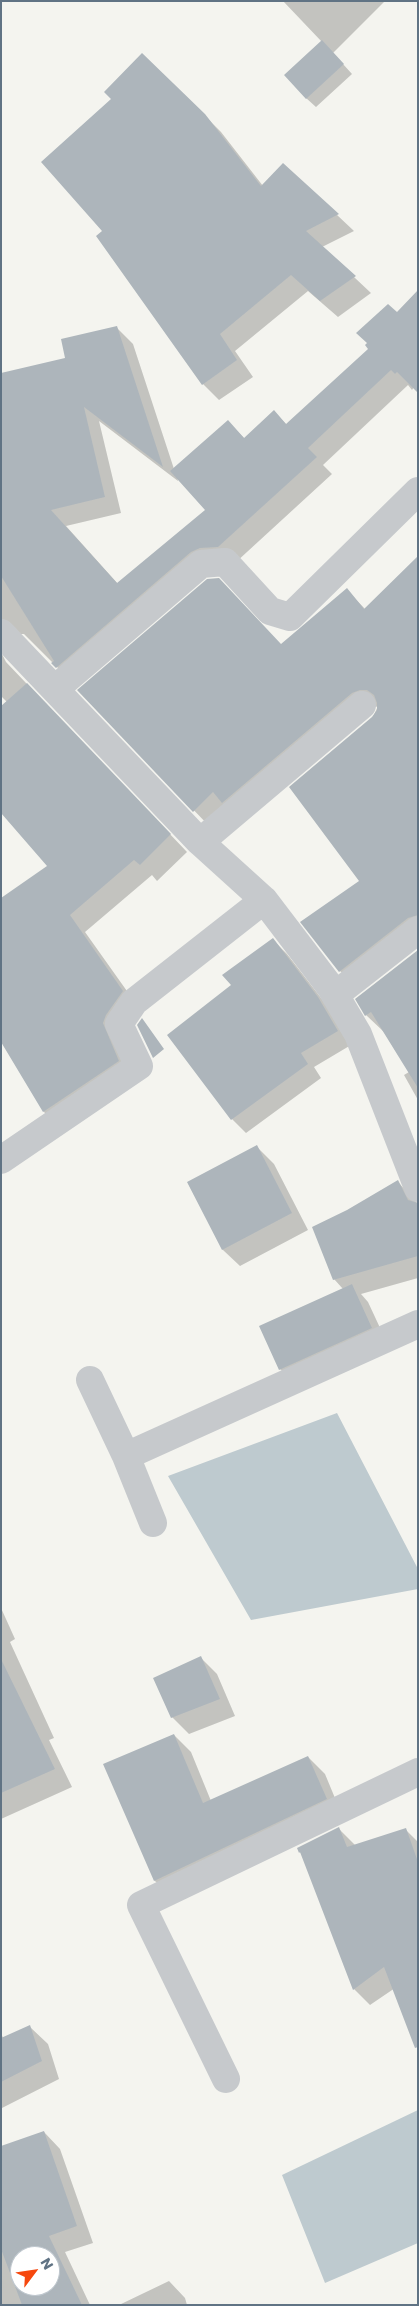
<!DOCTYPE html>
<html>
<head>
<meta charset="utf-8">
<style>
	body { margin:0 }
	#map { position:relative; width:419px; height:2306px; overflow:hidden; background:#f4f4ef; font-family:Poppins,sans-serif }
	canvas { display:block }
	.frame { position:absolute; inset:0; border:2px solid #607384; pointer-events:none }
	.north { position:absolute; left:10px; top:2246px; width:50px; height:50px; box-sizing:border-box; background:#fff; border:1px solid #bfc7ce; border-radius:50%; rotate:59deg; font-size:14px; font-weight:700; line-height:20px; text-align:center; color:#607384 }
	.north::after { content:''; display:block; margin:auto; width:18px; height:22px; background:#f6480e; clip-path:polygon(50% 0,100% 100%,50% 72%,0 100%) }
</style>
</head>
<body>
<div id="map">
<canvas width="419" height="2306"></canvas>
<div class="frame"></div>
<div class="north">N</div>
</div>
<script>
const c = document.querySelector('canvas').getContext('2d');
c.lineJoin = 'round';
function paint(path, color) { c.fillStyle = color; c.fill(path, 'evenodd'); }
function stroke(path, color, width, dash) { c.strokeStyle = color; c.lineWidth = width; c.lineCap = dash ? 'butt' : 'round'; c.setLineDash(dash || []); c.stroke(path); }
paint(new Path2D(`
	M337 1413 418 1569V1589L251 1620 168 1476Z
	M418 2110V2243L325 2283 282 2175Z`), '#becacf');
paint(new Path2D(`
	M283 1H385L333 53 352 74 316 107 306 98 322 42Z
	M204 115 221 132 263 186 283 164 354 231 322 247 371 293 338 317 308 291 235 351 253 377 219 400 203 384Z
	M117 328 133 344 174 469 228 422 245 439 274 412 287 425 370 349 368 343 414 387 412 390 408 385 323 465 332 474 235 563 217 565 73 683 24 634H15L2 654 6 662 187 852 157 881 152 875 85 932 139 1008 122 1032 135 1078 61 1128 44 1112 1 1039 49 866 7 702 1 696V374L67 359ZM99 421 178 481 177 476 207 510 118 584 66 526 121 513Z
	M418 558V940L357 988 340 971 360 881 373 717 378 706 369 710 211 828 79 691 282 645 347 590 365 609Z
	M273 940 287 954 332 1012 351 1045 314 1067 321 1078 246 1133 232 1119 233 985Z
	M418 952V1100L404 1075 409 1072 384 1032 366 1015Z
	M257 1147 274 1164 308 1230 240 1266 223 1250 188 1183Z
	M398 1182 418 1204V1278L361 1294 368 1302 388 1345 297 1386 280 1369 343 1289 334 1279 347 1212Z
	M1 1608 15 1639 10 1642 54 1738 49 1740 72 1787 1 1819Z
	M201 1658 217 1674 235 1716 189 1734 172 1717Z
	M174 1735 191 1752 211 1801 308 1757 325 1774 342 1815 172 1897 155 1881 105 1765Z
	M339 1829 356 1846 405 1829 418 1842V2039L395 1988 370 2005 354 1989 303 1855 300 1852Z
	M30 2027 48 2044 59 2079 2 2108 1 2033 3 2038Z
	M44 2132 60 2149 93 2243 65 2252 90 2305H1V2147ZM20 2256H50V2286H20Z
	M169 2281 185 2298 187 2305H119Z`), '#0003');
paint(new Path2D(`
	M322 40 344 64 306 99 284 75Z
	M142 53 205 114 261 186 283 163 339 214 306 231 356 276 320 301 291 275 220 334 237 360 202 385 96 236 102 231 41 162 111 99 104 92Z
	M418 290V393L397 372 395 374 391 370 308 448 317 457 218 547 200 548 191 552 56 668 51 663 54 661 1 576V373L65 358 61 339 117 326 163 467 84 407 105 497 51 510 117 583 205 510 170 471 228 420 244 438 274 410 286 424 368 349 365 345 367 343 356 333 388 304 397 312Z
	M418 556V915L408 918 339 972 300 922 359 881 289 787 372 717 377 710V703L374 695 367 690H360L352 693 222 803 213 792 193 812 77 690 207 579 219 578 281 644 347 588 364 609Z
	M27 683 171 834 140 865 134 860 70 915 123 991 106 1015 103 1023 119 1061 43 1112 1 1042V898L47 866 1 813V706Z
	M273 938 318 997 338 1031 301 1053 308 1064 231 1120 167 1035 231 985 222 975Z
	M418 950V1088L371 1012 365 1016 355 999Z
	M142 1018 164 1049 153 1058 137 1025Z
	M257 1145 292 1213 222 1250 187 1182Z
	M398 1180 408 1200 418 1203V1256L333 1280 312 1227 347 1210Z
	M352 1284 372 1328 279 1370 259 1326Z
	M201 1656 220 1699 171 1718 153 1678Z
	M1 1659 55 1769 1 1793Z
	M174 1734 203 1803 308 1756 327 1799 154 1881 103 1764Z
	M339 1827 347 1847 406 1828 418 1862V2047L415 2048 384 1967 353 1990 300 1852 299 1853 297 1848Z
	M30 2025 42 2061 1 2082V2038Z
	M44 2131 77 2226 49 2236 82 2305H22L1 2249V2146ZM20 2256H50V2286H20Z`), '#adb5bb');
stroke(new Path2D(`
	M1 633 200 842 264 900 331 988 358 1034 418 1188
	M55 689 201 564 225 562 270 611 290 617 418 491
	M200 842 362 705
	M335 995 418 930
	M1 1160 139 1066 119 1024 134 1002 264 900
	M90 1380 126 1456
	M153 1523 126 1456 418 1324
	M226 2079 141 1905 418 1772`), '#c6c9cc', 28);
</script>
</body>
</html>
